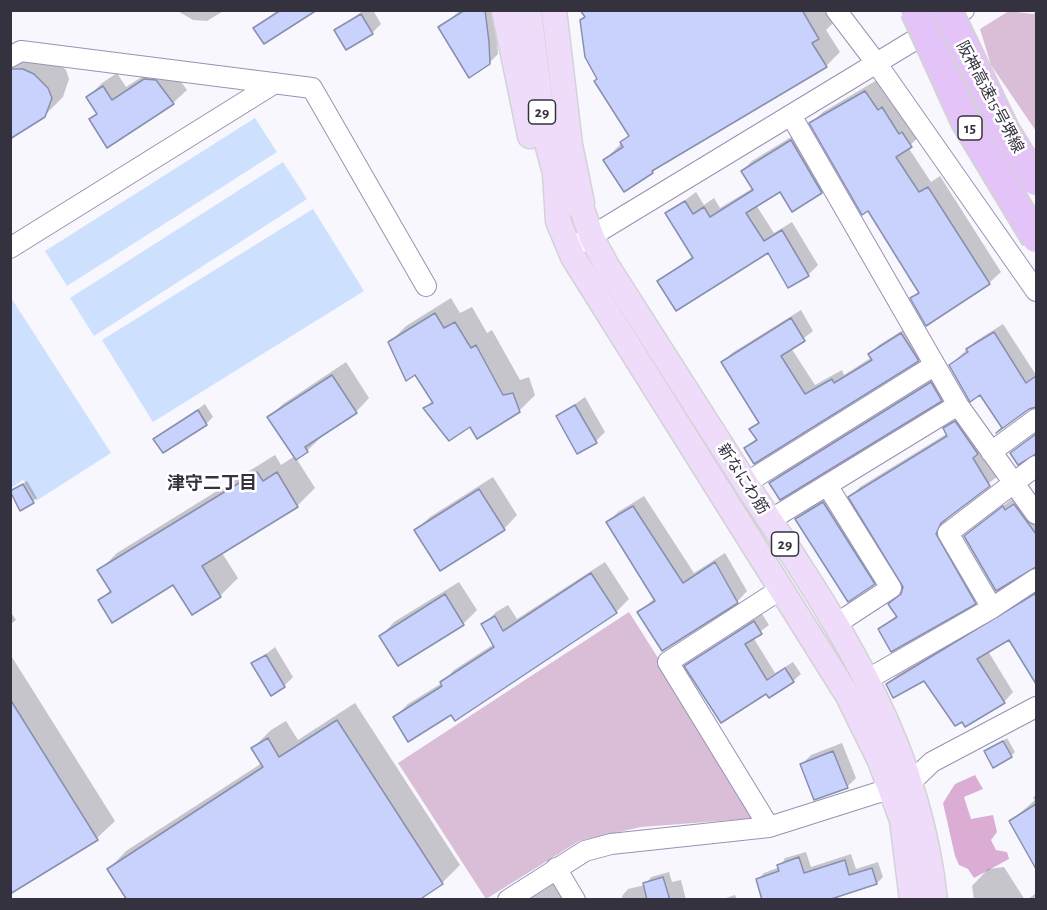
<!DOCTYPE html>
<html>
<head>
<meta charset="utf-8">
<style>
	body { margin:0 }
	#map { position:relative; width:1047px; height:910px; overflow:hidden; background:#f8f7fe; font-family:"Alegreya Sans",sans-serif }
	canvas { display:block }
	.frame { position:absolute; inset:0; border:12px solid #353240; pointer-events:none }
</style>
</head>
<body>
<div id="map">
<canvas width="1047" height="910"></canvas>
<div class="frame"></div>
</div>
<script>
const c = document.querySelector('canvas').getContext('2d');
c.lineJoin = 'round';
function paint(path, color) { c.fillStyle = color; c.fill(path, 'evenodd'); }
function stroke(path, color, width, dash) { c.strokeStyle = color; c.lineWidth = width; c.lineCap = dash ? 'butt' : 'round'; c.setLineDash(dash || []); c.stroke(path); }
function write(font, color, halo, rows, align = 'center') {
  c.font = font + ' "Alegreya Sans","Noto Sans JP",sans-serif'; c.lineWidth = 5; c.setLineDash([]); c.textBaseline = 'middle'; c.strokeStyle = halo; c.fillStyle = color; for (const [text, x, y, turn = 0] of rows) {
    c.save(); c.translate(x, y); c.rotate((+turn || 0) * Math.PI / 180); c.textAlign = isNaN(turn) ? turn : align; if (halo) c.strokeText(text, 0, 0); c.fillText(text, 0, 0); c.restore();
  }
}
paint(new Path2D(`
	M1009 11 1033 14 1036 12V131L991 65 980 29Z
	M629 612 759 818 641 827 579 841 486 899 398 763Z`), '#dabdd6');
paint(new Path2D(`
	M975 775 983 789 964 797 971 819 993 815 997 832 991 840 996 850 1007 852 1009 859 974 878 968 869 959 865 955 856 943 803 955 784Z`), '#dbadd5');
paint(new Path2D(`
	M255 118 277 152 67 286 45 251Z
	M283 162 307 199 94 336 70 298Z
	M313 209 364 291 153 422 102 340Z
	M10 296 111 453 36 501 23 480 11 488Z`), '#cde1fe');
paint(new Path2D(`
	M176 10H225L207 21 193 20Z
	M278 10H311L255 28Z
	M364 10H373L381 24 372 33 336 30Z
	M461 10H494L498 54 489 63 440 27Z
	M582 10H824L833 23 826 30 840 52 826 66 661 163 624 190 605 160 630 134 598 79 586 16Z
	M52 56 66 70 69 79 63 97 45 115 10 137V60Z
	M159 66 170 67 187 90 173 103 91 120 98 112 88 97 102 83 117 73 126 87Z
	M877 80 890 100 894 97 922 134 908 147 931 182 940 176 1001 272 989 283 912 299 920 291 811 123 823 112Z
	M801 131 831 182 821 192 780 190 756 205 774 233 792 222 818 265 808 275 768 251 659 281 693 256 667 214 696 192 704 205 714 198 720 208 753 188 742 171 752 161Z
	M451 298 460 313 472 307 487 333 492 330 520 380 529 377 535 395 519 411 470 425 425 408 433 400 416 373 390 342 406 326Z
	M801 310 813 331 791 348 815 385 842 370 844 375 872 357 870 354 879 345 911 325 927 350 918 360 746 448 757 438 751 429 760 421 723 362 732 353Z
	M1003 324 1036 375V407L1029 408 980 393 950 365 976 341Z
	M346 362 369 398 356 412 320 435 321 437 307 451 296 458 315 488 297 506 222 553 238 578 220 596 193 613 174 582 100 601 111 589 99 571 117 553 275 455 281 465 295 456 269 417 283 404Z
	M941 373 951 390 941 400 771 483 781 473Z
	M585 397 605 432 596 441 578 452 558 416Z
	M205 404 213 417 206 424 155 439Z
	M965 412 999 475 949 516 945 523 984 593 975 602 880 629 897 615 890 604 903 592V582L850 497 860 487 948 433 945 429Z
	M1036 433V453H1012L1020 445Z
	M493 477 517 515 504 529 416 530 430 517Z
	M27 481 37 498 20 509 11 493Z
	M836 490 886 570 874 583 797 519 809 506Z
	M644 496 694 573 725 553 747 591 737 602 639 612 655 598 608 522 618 512Z
	M1013 498 1036 512V566L966 536Z
	M605 562 629 599 616 612 452 713 395 717 408 704 442 683 454 670 494 644 483 625 496 612 508 605 517 619Z
	M459 582 477 610 463 624 398 664 381 636 394 622Z
	M1036 590V681L1009 638 988 651 1013 692 1004 702 924 679 888 684 897 675Z
	M10 611 16 620 10 625Z
	M762 614 769 625 753 637 775 673 793 662 801 674 793 681 767 691 686 666Z
	M275 647 293 677 284 686 253 664Z
	M10 654 115 821 97 838 10 892Z
	M355 703 460 865 442 883 109 869 126 851 262 763 253 748 271 730 286 721 298 740Z
	M1007 738 1015 752 1011 756 986 752Z
	M842 743 856 778 847 787 802 764 811 755Z
	M1036 794V862L1035 863 1011 821 1035 800 1033 798Z
	M806 852 811 867 851 854 856 869 878 862 883 877 877 883 837 895 839 900H764L758 879 764 873 780 867 785 858Z
	M1004 867 1025 900H974L972 886 988 869Z
	M669 872 672 882 681 880 686 900H623L622 896 628 889 645 885 651 877Z
	M567 875 582 900H527Z
	M1036 893V900H1027Z
	M735 895 737 900H720Z`), '#0003');
const building = new Path2D(`
	M281 10H317L264 44 253 28Z
	M465 10H485L489 42 490 64 469 78 438 27Z
	M580 10H802L819 39 812 43 827 67 652 171 653 173 624 192 603 160 623 147 620 142 629 136 594 81 597 79 585 57 580 20 585 17Z
	M361 14 373 34 346 50 334 30Z
	M10 69H23L34 74 48 88 52 98 45 117 10 139Z
	M144 79 156 80 174 104 107 148 89 119 97 114 86 97 103 86 112 100Z
	M865 91 878 110 882 107 899 134 902 132 912 147 896 157 919 192 928 187 990 284 926 326 910 298 919 293 868 211 862 215 809 123Z
	M791 140 822 193 792 212 780 192 746 213 764 241 782 230 809 276 788 288 768 253 676 311 657 281 693 258 665 213 685 201 693 214 704 207 710 217 753 190 741 171Z
	M435 313 444 328 455 322 471 348 476 345 503 395 513 393 520 412 477 439 470 427 449 441 423 408 433 403 415 375 406 381 388 342Z
	M791 318 805 341 781 356 805 394 832 379 834 383 872 360 868 354 901 333 919 361 754 464 744 448 757 440 749 429 759 423 721 362Z
	M994 332 1026 383 1036 376V407L1029 409 996 433 1002 428 980 395 970 402 949 365 968 352 966 349Z
	M332 375 357 413 305 447 308 452 296 460 267 417Z
	M931 382 942 401 780 500 769 483Z
	M575 405 597 443 577 454 556 416Z
	M198 410 207 425 163 453 153 439Z
	M955 421 978 454 973 458 990 486 941 523 936 534 976 604 891 652 878 629 897 617 888 604 901 594 903 587 848 497 947 436 943 428Z
	M1036 434V454L1018 465 1010 453Z
	M257 472 263 481 277 472 298 507 202 566 221 597 192 615 173 585 112 623 98 600 111 592 97 570Z
	M23 484 34 503 20 511 10 491Z
	M479 489 505 530 440 571 414 530Z
	M823 502 875 584 848 602 795 519Z
	M1014 504 1036 534V567L996 591 964 536 1003 506 1005 510Z
	M633 506 683 583 715 562 738 603 662 651 637 612 655 601 606 522Z
	M591 573 617 613 455 721 451 715 408 742 393 717 442 686 440 682 494 647 481 624 495 616 503 631Z
	M1036 593V684L1009 640 977 659 1005 703 965 727 962 722 955 726 924 681 893 698 886 684Z
	M445 594 464 625 398 666 379 636Z
	M754 621 762 634 745 644 767 680 785 668 794 682 769 698 766 694 721 723 684 666Z
	M266 655 285 687 271 696 251 663Z
	M10 699 98 840 10 894Z
	M337 720 443 884 419 900H127L107 869 263 767 251 748 268 738 279 757Z
	M1003 741 1012 757 993 768 984 751Z
	M833 751 848 788 814 800 800 764Z
	M1036 804V869L1009 821Z
	M799 857 804 873 845 860 849 875 872 868 877 884 828 900H762L756 879 779 871 777 865Z
	M663 877 670 900H647L643 883Z`);
paint(building, '#c9d2fd');
stroke(building, '#888fae', 1.5);
const minor = new Path2D(`
	M836 10 877 64 1036 291
	M10 57 21 51 312 88 426 286
	M792 117 958 405 1036 514
	M580 243 964 10
	M10 248 275 83
	M991 452 1036 419
	M746 483 935 365
	M827 485 891 588 836 624
	M770 520 958 405
	M992 608 948 533 1036 466
	M868 679 992 608 1036 579
	M769 827 668 662 781 589
	M556 868 575 900
	M508 900 585 851 611 844 769 827 911 782 932 762 1036 707`);
const major = new Path2D(`
	M504 10 530 136
	M529 10 544 132 555 173 558 221 573 257 848 696 880 761 902 820 912 900
	M554 10 570 145 582 203
	M555 173 583 212 592 238 607 266C654 340 701 414 748 487 835 620 918 737 935 900`);
stroke(minor, '#9992b2', 22);
stroke(major, '#d3d2d5', 27);
stroke(minor, '#fff', 20);
stroke(major, '#efdcfb', 24);
const highwayBridge = new Path2D(`
	M915 10 966 122 1036 238
	M947 10 1005 131 1036 181`);
stroke(highwayBridge, '#d3d2d5', 32, []);
stroke(highwayBridge, '#e4c4f8', 28);
for (const [x, y, w] of [
	[542,112,27],
	[970,128,24],
	[785,544,27]
]) { const box = new Path2D(); box.roundRect(x - w / 2, y - 12, w, 24, 4.5); c.fillStyle = '#fff'; c.fill(box); stroke(box, '#353240', 1.5); }
write('bold 15px', '#353240', null, [
	["29",542,112],
	["15",970,128],
	["29",785,544]
]);
write('16px', '#353240', '#fff', [
	["阪神高速15号堺線",990,97,62],
	["新なにわ筋",743,479,57]
]);
write('bold 18px', '#353240', '#fff', [
	["津守二丁目",212,484]
]);
</script>
</body>
</html>
